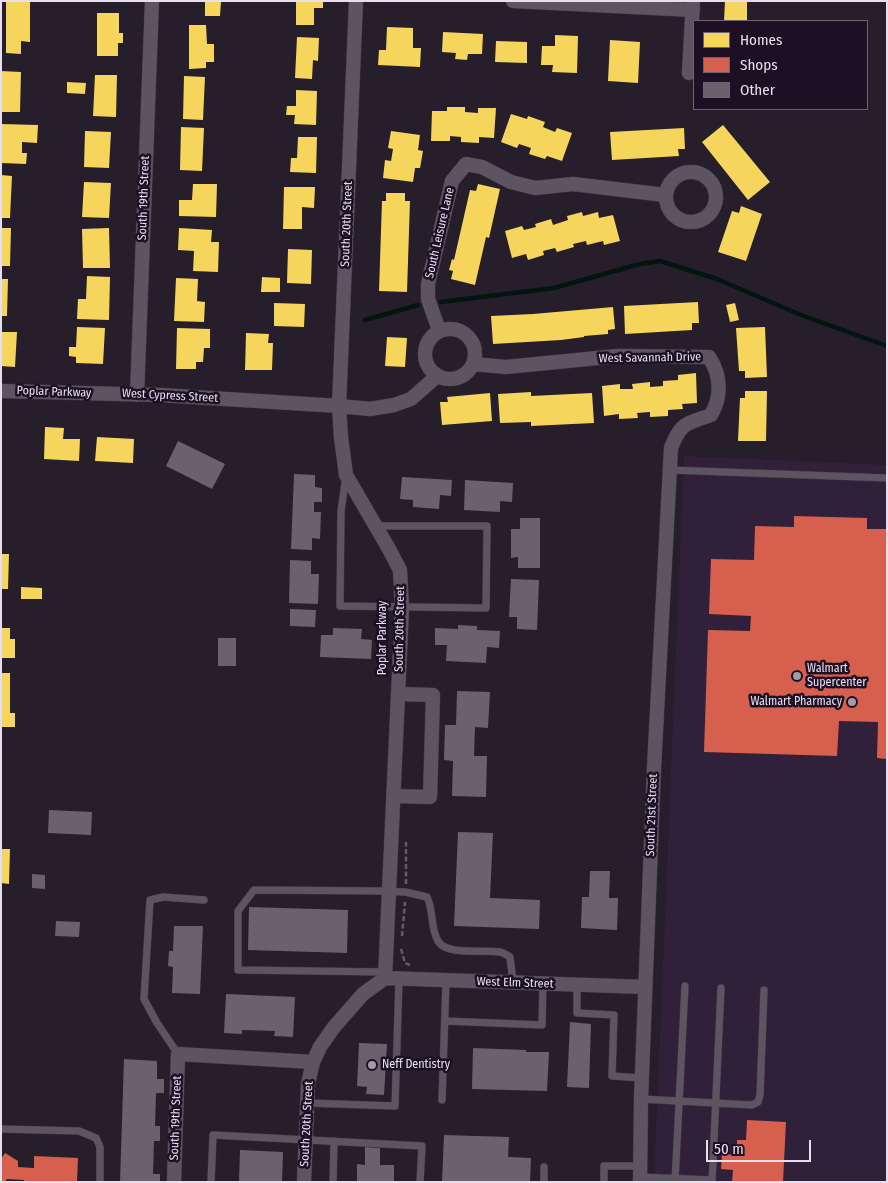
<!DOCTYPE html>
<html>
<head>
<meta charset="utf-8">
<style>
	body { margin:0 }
	#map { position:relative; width:888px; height:1183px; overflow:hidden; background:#261e2a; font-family:"Fira Sans Condensed",sans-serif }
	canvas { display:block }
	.frame { position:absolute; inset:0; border:2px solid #e8dfee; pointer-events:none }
	.legend { position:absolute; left:693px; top:20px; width:175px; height:90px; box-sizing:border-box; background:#1d1025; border:1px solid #6e6375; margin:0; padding:6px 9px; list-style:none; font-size:15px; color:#e8dfee }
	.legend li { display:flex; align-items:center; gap:10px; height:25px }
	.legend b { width:25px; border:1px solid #6e6375 }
	.scale { position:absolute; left:706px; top:1140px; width:105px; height:22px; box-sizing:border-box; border:2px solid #e8dfee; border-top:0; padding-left:6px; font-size:15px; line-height:18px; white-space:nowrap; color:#e8dfee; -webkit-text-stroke:4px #1d1025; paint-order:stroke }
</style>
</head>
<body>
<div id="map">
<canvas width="888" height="1183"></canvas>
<div class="frame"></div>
<ul class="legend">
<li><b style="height:14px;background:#f6d55c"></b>Homes</li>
<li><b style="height:14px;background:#d6604d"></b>Shops</li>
<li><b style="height:14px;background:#69626d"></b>Other</li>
</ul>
<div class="scale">50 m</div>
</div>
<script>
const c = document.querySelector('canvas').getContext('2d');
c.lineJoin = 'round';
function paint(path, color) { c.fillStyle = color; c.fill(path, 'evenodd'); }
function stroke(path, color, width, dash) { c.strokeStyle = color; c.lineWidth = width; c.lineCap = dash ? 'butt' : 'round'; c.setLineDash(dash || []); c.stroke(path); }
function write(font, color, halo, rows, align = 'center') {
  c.font = font + ' "Fira Sans Condensed",sans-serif'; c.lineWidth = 5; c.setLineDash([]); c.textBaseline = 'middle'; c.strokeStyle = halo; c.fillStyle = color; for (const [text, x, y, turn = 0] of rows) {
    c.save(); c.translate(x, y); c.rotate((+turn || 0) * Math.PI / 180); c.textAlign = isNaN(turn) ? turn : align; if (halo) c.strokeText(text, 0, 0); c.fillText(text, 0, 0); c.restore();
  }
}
paint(new Path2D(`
	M684 456 887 465V1182H654Z`), '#30203a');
paint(new Path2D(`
	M6 1H30V42L21 41V54L6 53Z
	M205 1H221L220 16H205Z
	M296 1H323V8H314V25H296Z
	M725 1H747V21H724Z
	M97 13H119V33H123V43H118V56H97Z
	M189 25H206L207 44H214V62H206V68L189 69Z
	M387 27 413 28V48H421L420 67 378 65 379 50H386Z
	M443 32 483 34 482 54H468L467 60 455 59 456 53 442 52Z
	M555 35 578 36 577 73 552 72 553 65H541L542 46H555Z
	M297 37 319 38 318 61 313 60 312 79 295 78Z
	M610 40 640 42 638 83 608 81Z
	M496 41 527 42V63L495 62Z
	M1 71 21 72 20 112H1Z
	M95 75H117L116 117 93 116Z
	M184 76 205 77 203 120 183 119Z
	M67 82 86 83 85 94 67 93Z
	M296 90 317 91 316 125 294 124 295 115H286L287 106H296Z
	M447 107H465V112L478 113V108H496L494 138 479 137V143L461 142V137L450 136V141H431L432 111H447Z
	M511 114 527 119 528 116 545 122 543 127 555 132 557 128 572 133 562 161 547 156 545 159 529 154 531 148 519 144 517 148 501 142Z
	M1 124 38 125 37 143 22 142V153H27L26 164 1 163Z
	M723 125 770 182 748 200 702 142Z
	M181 127 204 128 202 171 180 170Z
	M684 128 685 149H678L679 156 612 160 610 132Z
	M85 131 111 132 109 168 84 167Z
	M391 131 420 135 418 150 423 151 420 168H415L413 182 383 178 385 160 391 161 393 149 388 148Z
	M298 137H317L316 173 290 172 291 158H297Z
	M1 175 12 176 10 218H1Z
	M84 182 111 183 109 218 82 217Z
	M193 184H217L216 217 179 216V200H192Z
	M478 184 500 189 489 238 486 237 475 285 451 279 453 271 449 270 452 259 454 260 470 190 476 191Z
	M284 187H315L314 208 302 207V229H283Z
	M386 193H405V201H410L407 292 379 291 382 201H386Z
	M741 206 762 214 746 261 718 252 732 211 739 213Z
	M582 212 583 216 598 212 599 218 613 215 620 241 604 245 603 241 587 245 586 241 573 244 574 247 557 252 555 248 543 251 544 255 528 260 526 254 512 258 505 231 522 226 524 230 536 227 535 224 551 219 553 225 568 220 567 216Z
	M1 228H11L10 266H1Z
	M109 228 110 268H83L82 229Z
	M179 228 212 230 211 242H219L218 272 193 271 194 251 178 250Z
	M288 249 312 250 311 284 287 283Z
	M87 276 110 277 109 320 77 319 78 299H86Z
	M262 277 280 278V292H261Z
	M176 278 198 279 197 301 205 302 204 322 174 321Z
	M1 279H8L7 316H1Z
	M698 302 699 323H692V330L625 334 624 306Z
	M274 303 305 304 304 327 274 326Z
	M735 303 739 320 730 322 726 305Z
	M613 307 615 329 608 330V334L584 336V337L561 340 493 344 491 316 533 314Z
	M77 327 105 328 103 364 76 363V357L69 356V347H76Z
	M765 327 767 377 745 378V371H739L736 328Z
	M177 328 210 329V348H204L203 362H196V369H176Z
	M1 332H17L15 367 1 366Z
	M246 333 269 334 268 343H273L272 370H245Z
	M387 337 407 338 405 367 385 366Z
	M696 373 697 403 682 404 683 409 668 410V416L650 417V412L637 413 638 418 619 419V414L604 416 602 386 620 384V389H633L632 384 650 382V387L663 386V381L678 380V375Z
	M745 391H767L766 441H738L740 398H745Z
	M531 392V396L592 393 594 423 531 426V422L500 423 498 394Z
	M490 393 492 421 442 425 440 402H448L447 397Z
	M45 427 64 428 63 439H80L79 461 44 459Z
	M97 437 134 439 133 463 95 461Z
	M1 554H9L8 589H1Z
	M21 587 42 588V599H21Z
	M1 628H10V639H15V658H1Z
	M1 673H10V713H15V727H1Z
	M1 849H10L9 884 1 883Z`), '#f6d55c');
paint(new Path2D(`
	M794 516 867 518V529H887V759L877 758 878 722 839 721 837 756 704 752 708 630 750 631 751 616 709 614 711 559 754 560 755 526 794 527Z
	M747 1120 786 1122 783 1182H732L733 1170 721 1169 722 1154 737 1155V1140H746Z
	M5 1153 18 1161V1167L34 1168V1156L78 1158 77 1182H24V1180L7 1179 5 1182H1V1159Z`), '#d6604d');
stroke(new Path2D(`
	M441 302 554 288 640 264 660 261 717 279 801 315 887 346
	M365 320 418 305`), '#031511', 4.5);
paint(new Path2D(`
	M178 441 225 464 212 489 166 466Z
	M294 474 315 475V487L322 488V502H314V512H321L320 539 312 538V550L291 549Z
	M402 477 452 480 451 496 440 495 439 509 413 507V500L400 499Z
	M465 480 513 483 512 502 500 501V512L464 510Z
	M520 518H540V568H518V557L511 558V529H520Z
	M290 560 311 561V574H319L318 604 289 603Z
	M511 579 539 580 537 630 517 629V617H509Z
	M290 609 316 610 315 627 290 626Z
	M458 625 477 626V630L500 631 499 648 487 647 486 663 446 661 447 645H435V628L458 629Z
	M333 628 362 629 361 639 372 640 371 659 320 657 321 635H333Z
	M218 638H236V666H218Z
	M457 691 490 692 488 728 475 727 474 756H487L486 797 452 796 453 761 444 760 445 725H456Z
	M49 810 92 812 91 835 48 833Z
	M458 832 493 833 490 898 540 900 539 929 454 926Z
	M590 871H610L609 898H618L617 930 581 928 582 897H589Z
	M32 874 45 875V889L32 888Z
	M249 907 348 910 347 953 248 950Z
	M56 921 80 922 79 937 55 936Z
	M174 926H203L200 994 172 993 173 967 168 966 169 951H173Z
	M226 994 295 997 293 1037 274 1036 275 1031 242 1030V1034L224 1033Z
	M570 1022 591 1024 589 1088 567 1087Z
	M359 1043 387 1044 384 1095 366 1094 367 1087 357 1086Z
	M473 1048 526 1050V1052H549L547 1091 472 1089Z
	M124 1059 157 1061V1079H164V1093H156L155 1126H160V1141H154L153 1174H160V1182H120Z
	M444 1135 509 1137 508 1157 531 1158 530 1182H442Z
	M365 1147 380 1148V1165H394V1182H357V1164L365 1165Z
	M240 1150 283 1152 282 1182H239Z`), '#69626d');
const service = new Path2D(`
	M670 470 887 478
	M346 476 341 511 340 606 486 608 487 526H375
	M386 972 238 970V911L254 890 381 891 405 892 427 897C434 911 430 927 438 941 446 956 484 949 500 952 504 953 507 955 510 957L513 982
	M577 985V1013L614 1015 612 1076 642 1078
	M445 1021 542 1025 543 983
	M178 1054 157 1023 144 999 150 900 163 897 204 900
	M641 1099 752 1105 758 1102 760 1095 764 990
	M442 1100 446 981
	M307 1103 395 1106 399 980
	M1 1129 79 1131 96 1138 100 1147V1182
	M640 1177 712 1180
	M211 1182 213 1135 422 1146 420 1182
	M333 1182 334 1141
	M544 1182V1167
	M604 1182V1166H640
	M675 1182 685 986
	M712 1182 721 988`);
const minor = new Path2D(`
	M356 1 339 406 341 437 346 475 389 549 400 570 402 608 385 978
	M513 1 693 10
	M689 73 693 1
	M666 197a25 25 0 1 1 50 0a25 25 0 1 1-50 0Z
	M425 354a25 25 0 1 1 50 0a25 25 0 1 1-50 0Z
	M439 330 428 299V284L452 181 466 164 482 167 511 182 535 188 573 184 665 195
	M473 364 506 367 618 356 709 357C721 375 722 396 711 415 686 424 681 422 671 448L654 768 641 1099 640 1182
	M1 391 161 395 339 406 370 409 394 405 411 399 437 376
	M137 395 152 1
	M394 796 430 797 433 695 399 694
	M385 978 645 987
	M174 1182 178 1054 313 1062
	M304 1182 308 1084 313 1062 320 1047 334 1027 363 994 385 978`);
stroke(service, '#403a45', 8);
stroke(minor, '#403a45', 15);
stroke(new Path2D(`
	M406 884V842
	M402 936 405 902
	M401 949 405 963 410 965`), '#635c67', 2.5, [5, 2.5]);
stroke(service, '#5c5461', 7);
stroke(minor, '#5c5461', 14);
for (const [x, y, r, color] of [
	[797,676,5,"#a49ba9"],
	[852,702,5,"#a49ba9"],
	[372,1065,5,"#a49ba9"]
]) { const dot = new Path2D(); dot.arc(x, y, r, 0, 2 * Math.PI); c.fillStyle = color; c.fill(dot); stroke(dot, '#1d1025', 2); }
write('12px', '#e8dfee', '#1d1025', [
	["South 19th Street",144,198,-88],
	["South 20th Street",347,224,-88],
	["South Leisure Lane",440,233,-77],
	["West Savannah Drive",650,358,-1],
	["Poplar Parkway",54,392,2],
	["West Cypress Street",170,396,3],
	["South 20th Street",400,629,-89],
	["Poplar Parkway",383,638,-90],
	["South 21st Street",652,815,-88],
	["West Elm Street",515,983,2],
	["South 19th Street",176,1118,-88],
	["South 20th Street",307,1124,-87]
]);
write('12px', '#e8dfee', '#1d1025', [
	["Walmart",807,669],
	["Supercenter",807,683],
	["Walmart Pharmacy",842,702,"right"],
	["Neff Dentistry",382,1065]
], 'left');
</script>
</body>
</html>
